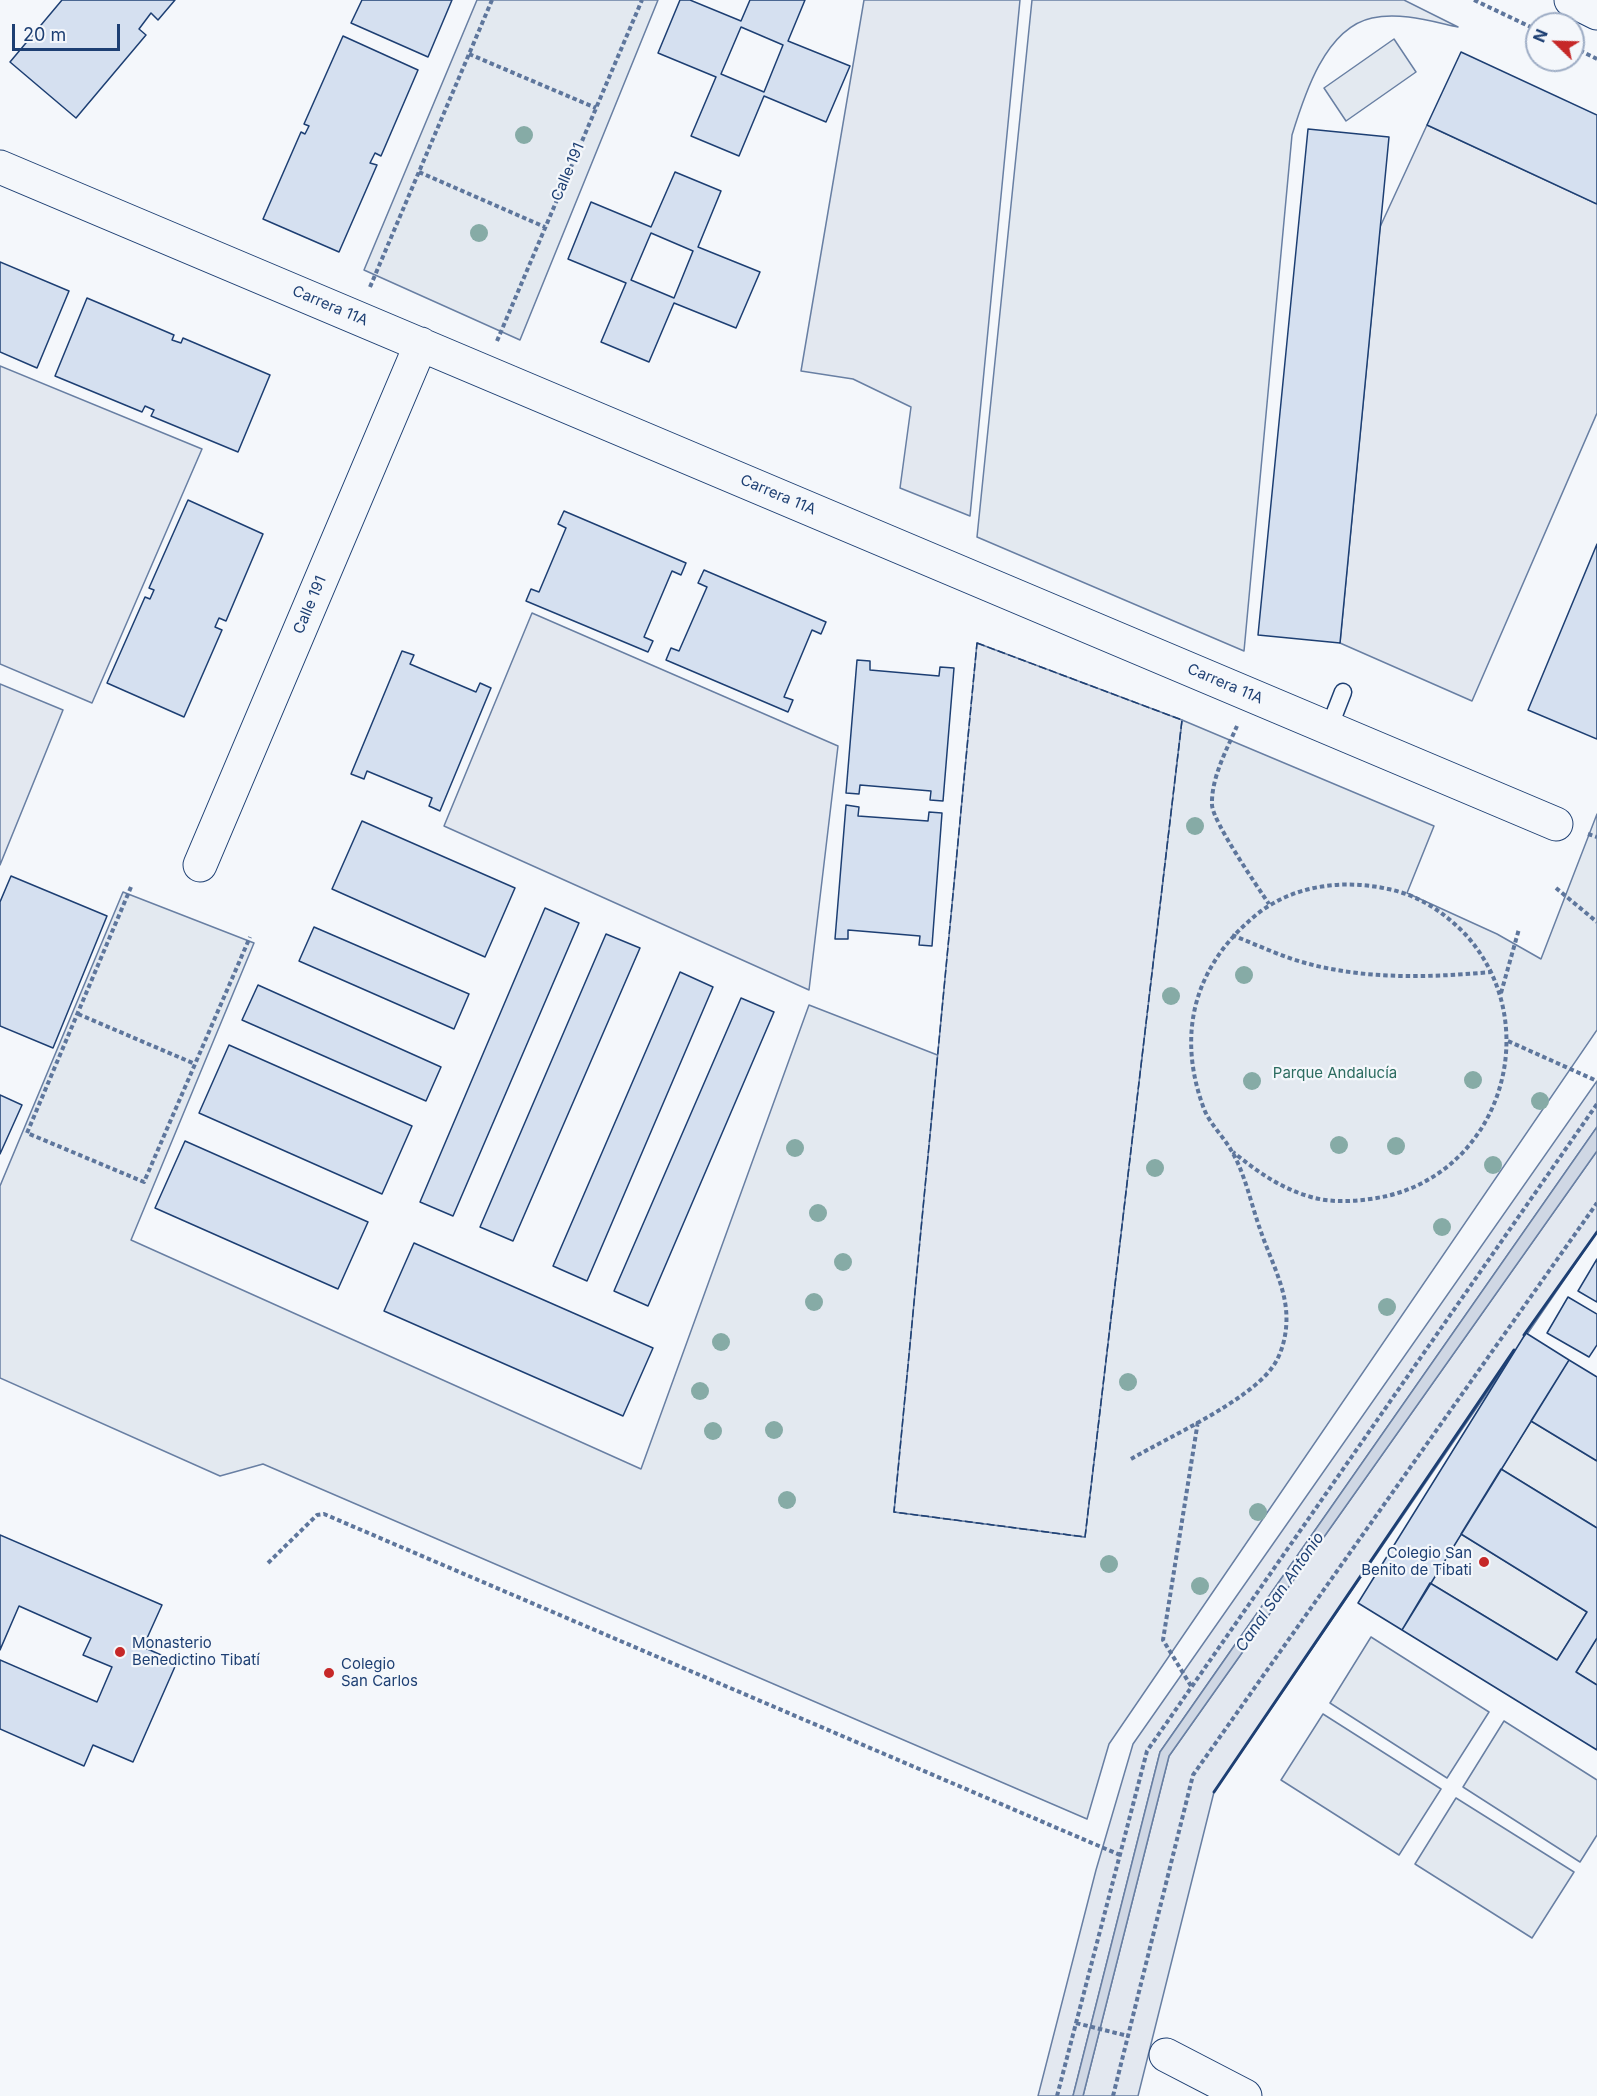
<!DOCTYPE html>
<html>
<head>
<meta charset="utf-8">
<style>
	body { margin:0 }
	#map { position:relative; width:1597px; height:2096px; overflow:hidden; background:#f4f7fb; font-family:Inter,sans-serif }
	canvas { display:block }
	.north { position:absolute; left:1525px; top:12px; width:60px; height:60px; box-sizing:border-box; background:#f4f7fb; border:2px solid #9eadc5; border-radius:50%; rotate:293deg; font-size:16px; font-weight:700; line-height:24px; text-align:center; color:#1d3f73 }
	.north::after { content:''; display:block; margin:auto; width:21px; height:27px; background:#c62828; clip-path:polygon(50% 0,100% 100%,50% 72%,0 100%) }
	.scale { position:absolute; left:12px; top:24px; width:108px; height:27px; box-sizing:border-box; border:3px solid #1d3f73; border-top:0; padding-left:8px; font-size:18px; line-height:21px; white-space:nowrap; color:#1d3f73; -webkit-text-stroke:4px #f4f7fb; paint-order:stroke }
</style>
</head>
<body>
<div id="map">
<canvas width="1597" height="2096"></canvas>
<div class="north">N</div>
<div class="scale">20 m</div>
</div>
<script>
const c = document.querySelector('canvas').getContext('2d');
c.lineJoin = 'round';
function paint(path, color) { c.fillStyle = color; c.fill(path, 'evenodd'); }
function stroke(path, color, width, dash) { c.strokeStyle = color; c.lineWidth = width; c.lineCap = dash ? 'butt' : 'round'; c.setLineDash(dash || []); c.stroke(path); }
function write(font, color, halo, rows, align = 'center') {
  c.font = font + ' Inter,sans-serif'; c.lineWidth = 4.5; c.setLineDash([]); c.textBaseline = 'middle'; c.strokeStyle = halo; c.fillStyle = color; for (const [text, x, y, turn = 0] of rows) {
    c.save(); c.translate(x, y); c.rotate((+turn || 0) * Math.PI / 180); c.textAlign = isNaN(turn) ? turn : align; if (halo) c.strokeText(text, 0, 0); c.fillText(text, 0, 0); c.restore();
  }
}
const green = new Path2D(`
	M477 0H658L520 340 364 270Z
	M1032 0H1404L1458 27C1430 21 1400 12 1372 18 1325 28 1304 96 1292 135L1244 651 977 537Z
	M1394 39 1416 72 1346 121 1324 88Z
	M1182 720 1434 826 1407 893 1497 934 1541 959 1597 814V1030L1109 1744 1087 1819 263 1464 220 1476 0 1378V1186L123 892 254 943 131 1240 641 1469 809 1005 940 1056 894 1512 1085 1537Z
	M1531 1421 1597 1461V1528L1501 1469Z
	M1461 1534 1587 1612 1557 1660 1430 1583Z
	M1371 1637 1489 1712 1447 1778 1330 1703Z
	M1597 1638V1685L1576 1672Z
	M1323 1714 1441 1789 1399 1855 1281 1780Z
	M1504 1721 1597 1780V1835L1580 1862 1463 1787Z
	M1456 1798 1574 1872 1532 1938 1415 1864Z`);
paint(green, '#e3e9f0');
stroke(green, '#687fa3', 1.5);
const parking = new Path2D(`
	M864 0H1020L970 516 900 488 911 407 853 379 801 371Z
	M1427 125 1597 204V413L1472 701 1340 643 1380 227Z
	M0 366 202 449 92 703 0 664Z
	M532 613 838 746 809 990 444 826Z
	M977 643 1182 720 1085 1537 894 1512Z
	M0 684 63 710 0 865Z
	M1597 1081V1127L1160 1752 1073 2096H1038L1096 1870 1133 1744Z
	M1597 1151V1232L1214 1792 1138 2096H1083L1169 1756Z`);
paint(parking, '#e3e8f0');
stroke(parking, '#687fa3', 1.5);
const water = new Path2D(`
	M1597 1127V1151L1169 1756 1083 2096H1073L1160 1752Z`);
paint(water, '#cfd7e4');
stroke(water, '#687fa3', 1.5);
const building = new Path2D(`
	M62 0H175L158 20 151 13 139 29 146 35 76 118 10 62Z
	M362 0H452L428 57 351 23Z
	M680 0H690L741 21 750 0H805L788 41 850 66 826 122 764 96 739 156 691 136 716 77 658 53ZM741 27 783 45 764 92 721 74Z
	M343 36 418 70 381 156 375 153 370 163 377 165 339 252 263 219 301 132 305 134 309 126 304 124Z
	M1461 52 1597 115V204L1427 125Z
	M1308 129 1389 137 1340 643 1258 635Z
	M675 172 721 191 698 247 760 272 736 328 674 303 649 362 601 342 626 283 568 259 591 202 651 227ZM651 233 693 251 674 298 631 280Z
	M0 262 69 291 37 368 0 352Z
	M87 298 174 335 172 340 181 343 183 338 270 375 238 452 151 416 154 410 145 406 142 412 55 376Z
	M188 500 263 534 226 621 219 618 215 627 222 630 184 717 107 683 145 597 150 599 154 590 149 588Z
	M564 511 686 563 681 575 672 571 644 637 653 641 648 652 526 601 531 589 539 592 566 528 558 524Z
	M1597 544V739L1528 710Z
	M704 570 826 622 821 634 812 630 784 697 793 700 788 712 666 660 671 648 679 651 707 587 698 583Z
	M402 651 414 655 410 664 476 692 480 683 491 688 440 811 429 806 432 798 367 771 364 779 351 774Z
	M857 660 870 661V670L939 676 940 667 954 668 943 801 930 800 931 791 860 785 859 794 846 793Z
	M846 805 859 807 858 816 928 821 929 812 942 813 932 946 919 945 920 936 848 930V939H835Z
	M362 821 515 888 485 957 332 889Z
	M11 876 107 916 53 1048 0 1026V902Z
	M545 908 579 923 453 1216 420 1202Z
	M314 927 469 994 454 1029 299 961Z
	M606 934 640 948 513 1241 480 1227Z
	M680 972 713 987 587 1281 553 1266Z
	M258 985 441 1067 426 1101 242 1020Z
	M741 998 774 1012 648 1306 614 1291Z
	M229 1045 412 1126 382 1194 199 1113Z
	M0 1095 22 1105 0 1154Z
	M185 1141 368 1222 338 1289 155 1208Z
	M414 1243 653 1348 623 1416 384 1311Z
	M1597 1259V1302L1578 1291Z
	M1568 1297 1597 1314V1345L1589 1357 1547 1333Z
	M1526 1333 1569 1360 1402 1630 1358 1603Z
	M1569 1360 1597 1377V1461L1531 1421Z
	M1501 1469 1597 1528V1638L1576 1672 1597 1685V1750L1402 1630 1430 1583 1557 1660 1587 1612 1461 1534Z
	M0 1535 162 1605 143 1647 177 1662 133 1762 93 1745 84 1766 0 1729V1660L97 1702 112 1667 83 1655 91 1638 19 1606 0 1650Z`);
paint(building, '#d5e0f0');
stroke(building, '#1d3f73', 1.5);
const lane = new Path2D(`
	M1329 728 1343 692`);
const street = new Path2D(`
	M0 167 1556 824
	M200 865 421 344
	M1166 2055 1245 2096`);
const primary = new Path2D(`
	M1571 0 1597 13`);
stroke(lane, '#1d3f73', 19);
stroke(street, '#1d3f73', 35);
stroke(primary, '#1d3f73', 35);
stroke(new Path2D(`
	M1474 0 1537 30
	M1573 47 1597 59
	M469 54 596 108
	M419 172 545 227
	M370 287 492 0
	M497 341 642 0
	M1237 726C1227 749 1211 778 1212 805 1213 822 1257 886 1269 904
	M1588 834 1597 837
	M131 887 27 1133 144 1182 250 937
	M1556 888 1597 922
	M1232 935C1252 943 1272 952 1292 959 1357 980 1424 978 1491 972
	M1501 993 1519 929
	M78 1014 195 1064
	M1508 1041 1597 1081
	M1131 1459C1169 1437 1246 1402 1271 1369 1285 1351 1289 1324 1285 1302 1281 1278 1268 1253 1260 1229 1251 1204 1245 1173 1231 1150 1223 1136 1210 1124 1204 1109 1176 1034 1194 966 1256 915 1293 885 1343 879 1388 889 1418 895 1444 912 1465 934 1545 1021 1504 1168 1387 1196 1363 1201 1335 1204 1311 1197 1280 1188 1258 1172 1233 1152
	M268 1563 317 1515 324 1514 1120 1855
	M1191 1686 1163 1640 1198 1421
	M1076 2023 1128 2036
	M1057 2096 1147 1751 1597 1104
	M1113 2096 1193 1775 1597 1203`), '#5e769c', 4, [4.5, 3]);
stroke(lane, '#f4f7fb', 16);
stroke(street, '#f4f7fb', 33);
stroke(primary, '#f4f7fb', 33);
stroke(new Path2D(`
	M977 643 1182 720 1085 1537 894 1512Z`), '#1d3f73', 1.5, [8, 3]);
stroke(new Path2D(`
	M1524 1335 1597 1232
	M1214 1792 1514 1350`), '#1d3f73', 3);
c.fillStyle = '#86aba6';
for (const [x, y] of [
	[524,135],
	[479,233],
	[1195,826],
	[1244,975],
	[1171,996],
	[1473,1080],
	[1252,1081],
	[1540,1101],
	[1339,1145],
	[1396,1146],
	[795,1148],
	[1493,1165],
	[1155,1168],
	[818,1213],
	[1442,1227],
	[843,1262],
	[814,1302],
	[1387,1307],
	[721,1342],
	[1128,1382],
	[700,1391],
	[774,1430],
	[713,1431],
	[787,1500],
	[1258,1512],
	[1109,1564],
	[1200,1586]
]) { c.beginPath(); c.arc(x, y, 9, 0, 2 * Math.PI); c.fill(); }
for (const [x, y, r, color] of [
	[1484,1562,6,"#c62828"],
	[120,1652,6,"#c62828"],
	[329,1673,6,"#c62828"]
]) { const dot = new Path2D(); dot.arc(x, y, r, 0, 2 * Math.PI); c.fillStyle = color; c.fill(dot); stroke(dot, '#f4f7fb', 2); }
write('15px', '#1d3f73', '#f4f7fb', [
	["Calle 191",568,172,-67],
	["Carrera 11A",330,306,23],
	["Carrera 11A",778,495,23],
	["Calle 191",310,605,-67],
	["Carrera 11A",1225,684,23]
]);
write('15px', '#2c6c60', '#f4f7fb', [
	["Parque Andalucía",1335,1073]
]);
write('15px', '#1d3f73', '#f4f7fb', [
	["Colegio San",1472,1553,"right"],
	["Benito de Tibati",1472,1570,"right"],
	["Monasterio",132,1643],
	["Benedictino Tibatí",132,1660],
	["Colegio",341,1664],
	["San Carlos",341,1681]
], 'left');
write('italic 16px', '#1d3f73', '#f4f7fb', [
	["Canal San Antonio",1280,1592,-55]
]);
</script>
</body>
</html>
